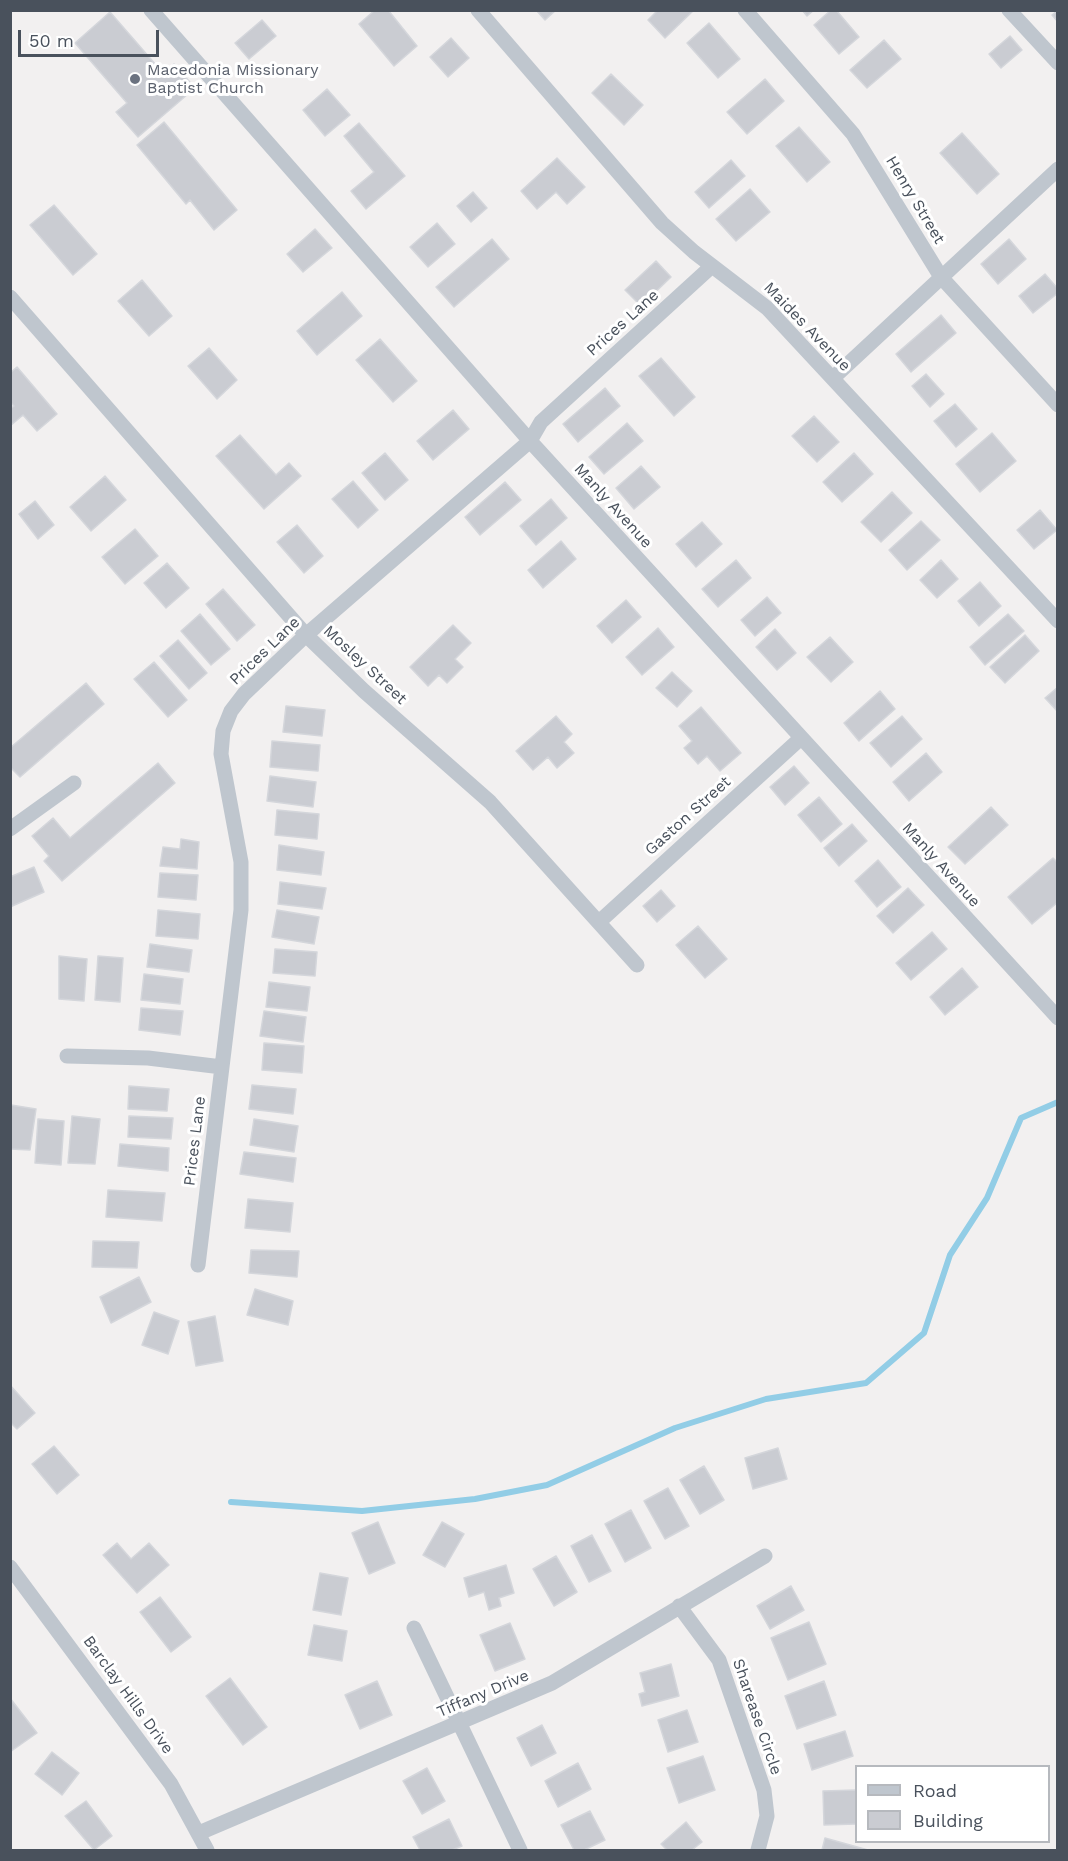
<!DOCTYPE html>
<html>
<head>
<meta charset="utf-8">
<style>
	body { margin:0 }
	#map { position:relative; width:1068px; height:1861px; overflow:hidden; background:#f2f0f0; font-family:"Work Sans",sans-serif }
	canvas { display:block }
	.frame { position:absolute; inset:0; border:12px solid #49515c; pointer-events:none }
	.legend { position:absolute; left:855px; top:1765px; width:195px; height:78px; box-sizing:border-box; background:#fff; border:2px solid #b6b9be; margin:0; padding:8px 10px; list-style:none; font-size:18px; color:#49515c }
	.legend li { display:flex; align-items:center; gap:12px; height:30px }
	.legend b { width:30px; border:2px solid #b6b9be }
	.scale { position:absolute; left:18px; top:30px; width:141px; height:27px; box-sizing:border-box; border:3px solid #49515c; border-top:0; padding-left:8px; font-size:18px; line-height:21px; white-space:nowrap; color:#49515c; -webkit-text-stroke:4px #fff; paint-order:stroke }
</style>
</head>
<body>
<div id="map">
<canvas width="1068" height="1861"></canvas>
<div class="frame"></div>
<ul class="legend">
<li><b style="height:8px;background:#bfc6ce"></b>Road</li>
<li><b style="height:16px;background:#caccd2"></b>Building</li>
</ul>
<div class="scale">50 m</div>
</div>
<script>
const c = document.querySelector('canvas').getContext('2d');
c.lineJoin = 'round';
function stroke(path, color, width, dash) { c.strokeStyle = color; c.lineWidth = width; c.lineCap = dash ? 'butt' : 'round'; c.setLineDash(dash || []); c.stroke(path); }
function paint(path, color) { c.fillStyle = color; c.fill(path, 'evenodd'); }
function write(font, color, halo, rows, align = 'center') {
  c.font = font + ' "Work Sans",sans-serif'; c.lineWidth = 6; c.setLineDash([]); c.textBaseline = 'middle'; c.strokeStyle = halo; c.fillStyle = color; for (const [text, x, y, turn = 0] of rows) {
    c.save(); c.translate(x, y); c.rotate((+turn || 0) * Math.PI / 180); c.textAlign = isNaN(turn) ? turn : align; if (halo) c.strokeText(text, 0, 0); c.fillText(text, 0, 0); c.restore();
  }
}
stroke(new Path2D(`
	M231 1502 362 1511 475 1499 547 1485 675 1428 766 1399 866 1383 924 1333 950 1255 987 1198 1021 1118 1058 1102`), '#92cde6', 6);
const building = new Path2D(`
	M375 10H388L417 46 394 66 359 24Z
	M536 10H556L545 20Z
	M658 10H694L665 38 648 20Z
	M802 10H814L807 16Z
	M831 10H836L859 37 839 54 814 25Z
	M1058 10V22L1052 15Z
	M110 12 163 73 174 64 195 88 138 137 116 112 127 103 75 43Z
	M262 20 276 36 249 59 235 43Z
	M709 23 740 59 718 78 687 43Z
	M1010 36 1022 50 1001 68 989 54Z
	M451 38 469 58 448 77 430 57Z
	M884 40 901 59 867 88 850 70Z
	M611 74 643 105 624 125 592 93Z
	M765 79 784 101 747 134 727 112Z
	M327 89 350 115 325 136 303 110Z
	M164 122 237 210 214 230 190 200 186 204 137 145Z
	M359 123 405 176 366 209 351 191 374 172 344 136Z
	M799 127 830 162 807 182 776 146Z
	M962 133 999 174 977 194 940 153Z
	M557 158 585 187 567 204 556 192 537 209 521 191Z
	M731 160 745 176 709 208 695 192Z
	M750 189 770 212 736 241 716 219Z
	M473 192 487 208 471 222 457 206Z
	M54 205 97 254 73 275 30 225Z
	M437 223 455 244 428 267 410 247Z
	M315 229 332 248 303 272 287 254Z
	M492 239 509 259 454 307 436 287Z
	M1009 239 1026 259 998 284 981 264Z
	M656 261 671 277 641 306 625 290Z
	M1045 274 1058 289V293L1033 313 1019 296Z
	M142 280 172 316 149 336 118 301Z
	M342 292 362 316 317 355 297 331Z
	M941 315 956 333 911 372 896 354Z
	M380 339 417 381 393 402 356 360Z
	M209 348 237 380 217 399 188 366Z
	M661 358 695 397 674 416 639 376Z
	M17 367 57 414 37 431 23 415 10 426V409L14 406 10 402V373Z
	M926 374 944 394 930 407 912 386Z
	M605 388 620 406 578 442 563 424Z
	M955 404 977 429 956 447 934 421Z
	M453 410 469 429 433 460 417 441Z
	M814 416 839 442 817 462 792 436Z
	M627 423 643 441 604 474 589 457Z
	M992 433 1016 461 980 492 956 464Z
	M240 435 276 475 289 463 301 476 264 509 216 456Z
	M385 453 408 480 385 500 362 473Z
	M854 453 873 474 842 502 823 482Z
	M641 466 660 487 634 509 616 488Z
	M105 476 126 500 91 531 70 507Z
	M353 481 378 510 358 528 332 499Z
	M505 482 521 500 480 535 465 517Z
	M892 492 912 513 881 542 861 522Z
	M551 499 567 518 536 545 520 526Z
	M35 501 54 525 38 539 19 514Z
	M1040 510 1057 530 1034 549 1017 530Z
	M921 521 940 540 907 570 889 550Z
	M702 522 722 544 696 567 676 544Z
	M297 525 323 556 304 573 277 542Z
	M135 529 158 556 125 584 102 557Z
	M561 541 576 559 543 588 528 570Z
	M736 560 751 578 718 607 702 589Z
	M941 560 958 579 937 598 920 580Z
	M167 563 189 588 166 608 144 583Z
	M980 582 1001 606 979 626 958 601Z
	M223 589 255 625 237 641 206 604Z
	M767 597 781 613 755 636 741 620Z
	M626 600 641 617 612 643 597 626Z
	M200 614 230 649 211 665 181 631Z
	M1008 614 1024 631 985 665 970 647Z
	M453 625 471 643 455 659 463 667 447 683 439 675 428 686 410 667Z
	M658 628 674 647 642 675 626 657Z
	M775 629 796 653 777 670 756 647Z
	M1025 635 1039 651 1005 683 990 667Z
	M830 637 853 662 831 682 807 657Z
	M178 640 207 673 189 689 160 656Z
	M154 662 187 700 168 717 134 679Z
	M672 672 692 691 677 707 656 688Z
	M86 683 104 704 20 777 10 767V748Z
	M1058 687V712L1045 698Z
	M880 691 895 709 859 741 844 723Z
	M286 706 325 710 322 736 283 732Z
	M701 707 741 753 720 771 707 756 698 764 684 748 692 741 679 726Z
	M556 716 572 734 564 742 574 753 557 768 548 757 533 770 516 751Z
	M902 716 922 739 891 767 870 743Z
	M272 741 320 745 318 771 270 767Z
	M926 753 942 772 909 801 893 782Z
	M158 763 175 783 62 881 44 861 49 856 32 836 53 818 70 838Z
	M794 766 809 783 785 805 770 787Z
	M270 776 316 782 313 807 267 801Z
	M819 797 842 824 821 842 798 815Z
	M991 807 1008 825 965 864 948 847Z
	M277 810 319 814 317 839 275 835Z
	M852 824 867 841 839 866 824 848Z
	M181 839 199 842 197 869 160 866 163 847 180 849Z
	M279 845 324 852 321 875 277 870Z
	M1053 858 1058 863V902L1032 924 1008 897Z
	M878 860 901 887 877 907 855 881Z
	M34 867 44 892 10 907V877Z
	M160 873 198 875 196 900 158 897Z
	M280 882 326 888 322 909 278 904Z
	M908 888 924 905 893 933 877 916Z
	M661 890 675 906 657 922 643 906Z
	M158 910 200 914 198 939 156 936Z
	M277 910 319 917 314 944 272 937Z
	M698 926 727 959 705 978 676 945Z
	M932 932 947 949 911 980 896 963Z
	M150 944 192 950 189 972 147 967Z
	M275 949 317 952 315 976 273 973Z
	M59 956 87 959 84 1001 59 999Z
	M98 956 123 958 120 1002 95 1000Z
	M962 968 978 987 945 1015 930 997Z
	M144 974 183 979 180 1004 141 1000Z
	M269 982 310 987 307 1011 266 1007Z
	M141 1008 183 1011 180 1035 139 1030Z
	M264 1011 306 1017 303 1042 260 1036Z
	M264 1043 304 1046 302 1073 262 1070Z
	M252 1085 296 1089 293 1114 249 1109Z
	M129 1086 169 1089 167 1111 128 1109Z
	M11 1105 36 1109 30 1150 10 1149Z
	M72 1116 100 1119 95 1164 68 1163Z
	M129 1116 173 1118 171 1139 128 1137Z
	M38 1119 64 1121 61 1165 35 1163Z
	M254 1119 298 1126 294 1152 250 1145Z
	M120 1144 169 1148 168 1171 118 1166Z
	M244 1152 296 1158 293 1182 240 1174Z
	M108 1190 165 1193 162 1221 106 1217Z
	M248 1199 293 1203 290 1232 245 1228Z
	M93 1241 139 1242 137 1268 92 1267Z
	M251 1250 299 1251 297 1277 249 1273Z
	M139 1277 151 1302 111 1323 100 1297Z
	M255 1289 293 1301 288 1325 247 1315Z
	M154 1312 179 1321 168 1354 142 1345Z
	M215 1316 223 1361 196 1366 188 1322Z
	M10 1385 35 1413 17 1429 10 1422Z
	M54 1446 79 1475 57 1494 32 1464Z
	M778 1448 787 1479 753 1489 745 1458Z
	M704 1466 724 1500 700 1514 680 1480Z
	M668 1488 689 1526 665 1539 644 1501Z
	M631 1510 651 1548 625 1562 605 1524Z
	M378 1522 395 1563 369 1574 352 1533Z
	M442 1522 464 1534 445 1567 423 1555Z
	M592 1535 611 1571 589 1582 571 1546Z
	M117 1543 131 1559 149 1543 169 1565 137 1593 103 1555Z
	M556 1556 577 1592 554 1606 533 1569Z
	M506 1565 514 1593 499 1598 501 1606 489 1610 484 1592 469 1597 464 1578Z
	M320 1573 348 1578 341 1615 313 1610Z
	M791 1586 804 1610 770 1629 757 1606Z
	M160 1597 191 1637 171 1652 140 1612Z
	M809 1622 826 1664 788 1680 771 1638Z
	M510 1623 525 1659 495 1671 480 1635Z
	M314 1625 347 1631 342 1661 308 1655Z
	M671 1664 679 1696 642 1706 639 1694 645 1692 640 1673Z
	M230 1678 267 1727 243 1745 206 1696Z
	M377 1681 392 1715 360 1729 345 1695Z
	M824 1681 836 1715 797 1729 785 1696Z
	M10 1698 37 1733 10 1752Z
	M687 1710 698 1742 668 1752 658 1720Z
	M542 1725 556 1753 531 1766 517 1738Z
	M845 1731 853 1756 812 1770 804 1744Z
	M52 1752 79 1773 62 1795 35 1774Z
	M703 1756 715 1790 679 1803 667 1768Z
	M578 1763 591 1789 558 1807 545 1781Z
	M427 1768 445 1801 422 1814 403 1781Z
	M856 1790V1824L824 1825 823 1791Z
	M86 1801 112 1836 94 1850 65 1816Z
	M590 1811 605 1840 584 1850H574L561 1825Z
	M449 1819 462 1846 452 1850H420L413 1837Z
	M686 1822 702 1842 692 1850H667L661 1844Z
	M825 1838 868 1850H822Z`);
paint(building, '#caccd2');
stroke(building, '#d4d6db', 1.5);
stroke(new Path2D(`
	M151 10 530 441 1058 1018
	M478 10 662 223 694 252 767 308 1058 621
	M745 10 853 134 941 277 1058 405
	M1009 10 1058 63
	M10 297 306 635 364 691 490 802 637 965
	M833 378 1058 169
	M10 829 74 783
	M599 922 801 738
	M67 1056 148 1058 222 1067
	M198 1265 241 910V862L221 754 223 731 231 711 244 694 306 635 530 441 541 422 712 266
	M10 1567 171 1784 207 1850
	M679 1606 719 1660 764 1790 767 1816 758 1850
	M414 1628 520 1850
	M199 1833 552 1683 765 1556`), '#bfc6ce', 15);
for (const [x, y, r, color] of [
	[135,79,6,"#6b7280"]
]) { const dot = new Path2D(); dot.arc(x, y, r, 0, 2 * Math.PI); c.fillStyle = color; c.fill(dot); stroke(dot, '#fff', 2); }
write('16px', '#5b616d', '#fff', [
	["Macedonia Missionary",147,70],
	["Baptist Church",147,88]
], 'left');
write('16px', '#49515c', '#fff', [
	["Henry Street",915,200,59],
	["Prices Lane",623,323,-42],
	["Maides Avenue",807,327,46],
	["Manly Avenue",613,506,48],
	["Prices Lane",265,651,-44],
	["Mosley Street",365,665,43],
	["Gaston Street",688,816,-42],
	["Manly Avenue",941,865,48],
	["Prices Lane",195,1141,-83],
	["Tiffany Drive",483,1694,-23],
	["Barclay Hills Drive",128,1695,54],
	["Sharease Circle",757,1717,71]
]);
</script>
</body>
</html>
